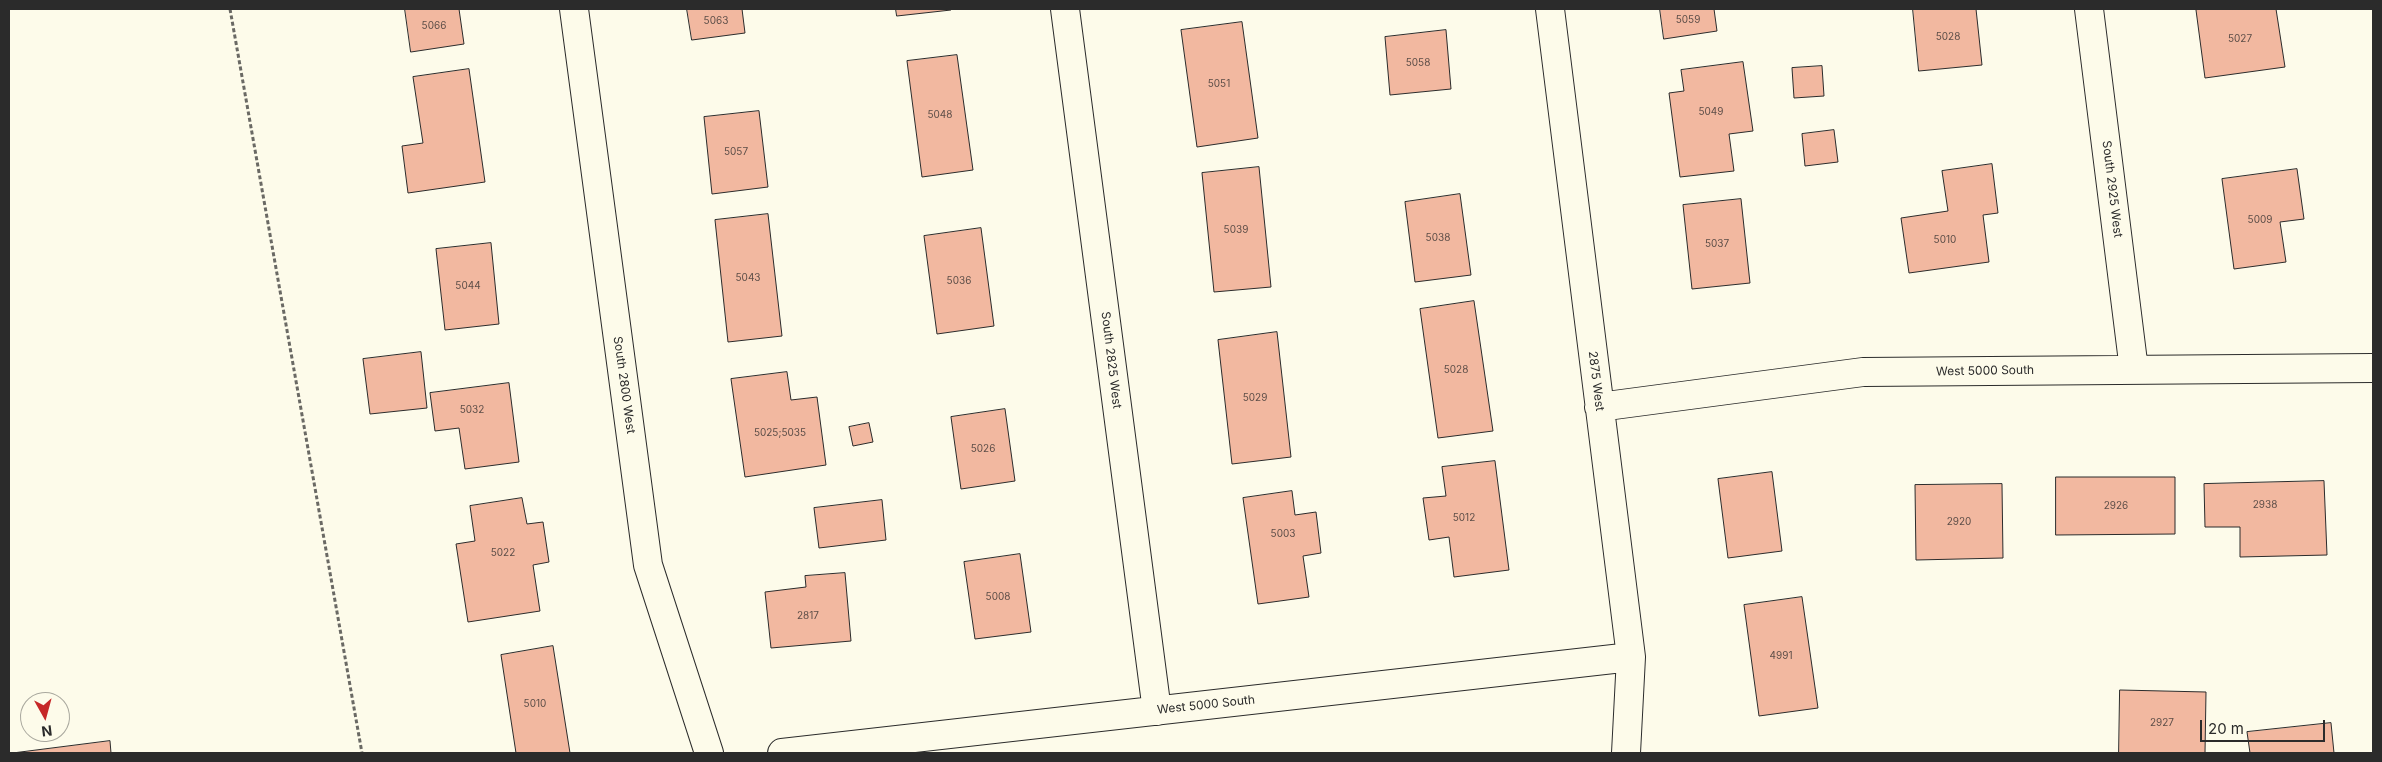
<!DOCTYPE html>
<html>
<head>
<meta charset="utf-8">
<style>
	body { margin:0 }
	#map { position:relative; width:2382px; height:762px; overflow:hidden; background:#fdfbea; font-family:Inter,sans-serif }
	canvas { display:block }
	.frame { position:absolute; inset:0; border:10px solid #2b2b2b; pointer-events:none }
	.north { position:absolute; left:20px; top:692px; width:50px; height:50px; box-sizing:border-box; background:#fdfbea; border:1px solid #a9a89e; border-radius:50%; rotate:173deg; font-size:14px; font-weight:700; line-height:20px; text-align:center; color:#2b2b2b }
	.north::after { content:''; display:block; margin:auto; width:18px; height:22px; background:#c62828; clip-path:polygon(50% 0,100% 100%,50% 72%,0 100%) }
	.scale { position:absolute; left:2200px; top:720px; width:125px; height:22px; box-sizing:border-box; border:2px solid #2b2b2b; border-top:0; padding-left:6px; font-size:15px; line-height:18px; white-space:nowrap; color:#2b2b2b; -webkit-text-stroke:4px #fdfbea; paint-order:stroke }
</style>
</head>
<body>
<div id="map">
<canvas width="2382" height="762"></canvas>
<div class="frame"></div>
<div class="north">N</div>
<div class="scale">20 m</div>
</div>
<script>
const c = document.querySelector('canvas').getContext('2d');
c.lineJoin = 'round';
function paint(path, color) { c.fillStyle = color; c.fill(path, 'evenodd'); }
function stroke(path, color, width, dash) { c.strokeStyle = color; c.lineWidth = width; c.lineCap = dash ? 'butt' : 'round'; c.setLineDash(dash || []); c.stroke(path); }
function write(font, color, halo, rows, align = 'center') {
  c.font = font + ' Inter,sans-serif'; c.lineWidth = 4; c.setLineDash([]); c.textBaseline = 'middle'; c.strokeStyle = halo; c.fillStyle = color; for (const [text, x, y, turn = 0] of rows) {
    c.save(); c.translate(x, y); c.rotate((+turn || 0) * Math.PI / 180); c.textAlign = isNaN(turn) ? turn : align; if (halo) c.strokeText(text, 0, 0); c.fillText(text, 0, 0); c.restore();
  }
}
const building = new Path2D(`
	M405 9H459L464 44 411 52Z
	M687 9H742L745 33 692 40Z
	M896 9H951V10L897 16Z
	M1660 9H1714L1717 31 1664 39Z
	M1913 9H1976L1982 65 1919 71Z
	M2207 9H2276L2285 67 2205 78 2196 10Z
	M1242 22 1258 138 1197 147 1181 30Z
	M1446 30 1451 89 1390 95 1385 37Z
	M957 55 973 170 922 177 907 61Z
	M1743 62 1753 131 1729 134 1734 171 1680 177 1669 93 1684 91 1681 70Z
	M1822 66 1824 96 1794 98 1792 68Z
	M469 69 485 182 408 193 402 146 423 143 413 77Z
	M759 111 768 187 712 194 704 117Z
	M1834 130 1838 162 1805 166 1802 134Z
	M1992 164 1998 213 1983 215 1989 262 1909 273 1901 218 1948 211 1942 171Z
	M1259 167 1271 287 1214 292 1202 173Z
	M2297 169 2304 219 2280 222 2286 262 2234 269 2222 179Z
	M1460 194 1471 275 1415 282 1405 202Z
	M1741 199 1750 283 1692 289 1683 205Z
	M768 214 782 336 728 342 715 220Z
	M981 228 994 326 937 334 924 236Z
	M491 243 499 324 445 330 436 249Z
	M1474 301 1493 431 1438 438 1420 309Z
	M1277 332 1291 457 1232 464 1218 340Z
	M421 352 427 408 370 414 363 359Z
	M787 372 791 400 817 397 826 465 745 477 731 379Z
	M509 383 519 462 465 469 459 428 435 431 430 393Z
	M1005 409 1015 481 961 489 951 417Z
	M869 423 873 442 853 446 849 427Z
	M1495 461 1509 570 1454 577 1449 537 1429 540 1423 498 1446 496 1442 467Z
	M1772 472 1782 551 1728 558 1718 479Z
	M2056 477H2175V534L2056 535Z
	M2324 481 2327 555 2240 557V527H2205L2204 484Z
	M2002 484 2003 558 1916 560 1915 485Z
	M1292 491 1295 515 1316 512 1321 553 1303 556 1309 597 1258 604 1243 498Z
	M522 498 527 524 543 522 549 562 533 565 540 611 468 622 456 544 475 541 470 506Z
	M882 500 886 540 819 548 814 508Z
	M1020 554 1031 632 975 639 964 562Z
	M845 573 851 641 771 648 765 592 806 587 805 576Z
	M1802 597 1818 708 1759 716 1744 605Z
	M553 646 570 753H516L501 655Z
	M2120 690 2206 692 2205 753H2119Z
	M2331 723 2334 753H2250L2247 732Z
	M110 741 111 753H13Z`);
paint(building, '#f2b8a0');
stroke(building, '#2b2b2b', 1);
const minor = new Path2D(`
	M574 9 648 565 709 753
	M1065 9 1157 711
	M1550 9 1631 657 1626 753
	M2089 9 2134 370
	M1599 407 1863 372 2373 368
	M782 753 1631 657`);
stroke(minor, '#2b2b2b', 30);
stroke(new Path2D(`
	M230 9 362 753`), '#6a6964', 3, [4, 2.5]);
stroke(minor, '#fdfbea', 28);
write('10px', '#5d4e48', null, [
	["5059",1688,20],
	["5063",716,21],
	["5066",434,26],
	["5028",1948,37],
	["5027",2240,39],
	["5058",1418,63],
	["5051",1219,84],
	["5049",1711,112],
	["5048",940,115],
	["5057",736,152],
	["5009",2260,220],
	["5039",1236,230],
	["5038",1438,238],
	["5010",1945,240],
	["5037",1717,244],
	["5043",748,278],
	["5036",959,281],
	["5044",468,286],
	["5028",1456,370],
	["5029",1255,398],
	["5032",472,410],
	["5025;5035",780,433],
	["5026",983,449],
	["2938",2265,505],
	["2926",2116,506],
	["5012",1464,518],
	["2920",1959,522],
	["5003",1283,534],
	["5022",503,553],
	["5008",998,597],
	["2817",808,616],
	["4991",1781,656],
	["5010",535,704],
	["2927",2162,723]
]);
write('12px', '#2b2b2b', '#fdfbea', [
	["South 2925 West",2112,189,83],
	["South 2825 West",1111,360,83],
	["West 5000 South",1985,371,-1],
	["2875 West",1596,381,83],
	["South 2800 West",624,385,82],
	["West 5000 South",1206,705,-6]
]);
</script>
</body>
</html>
